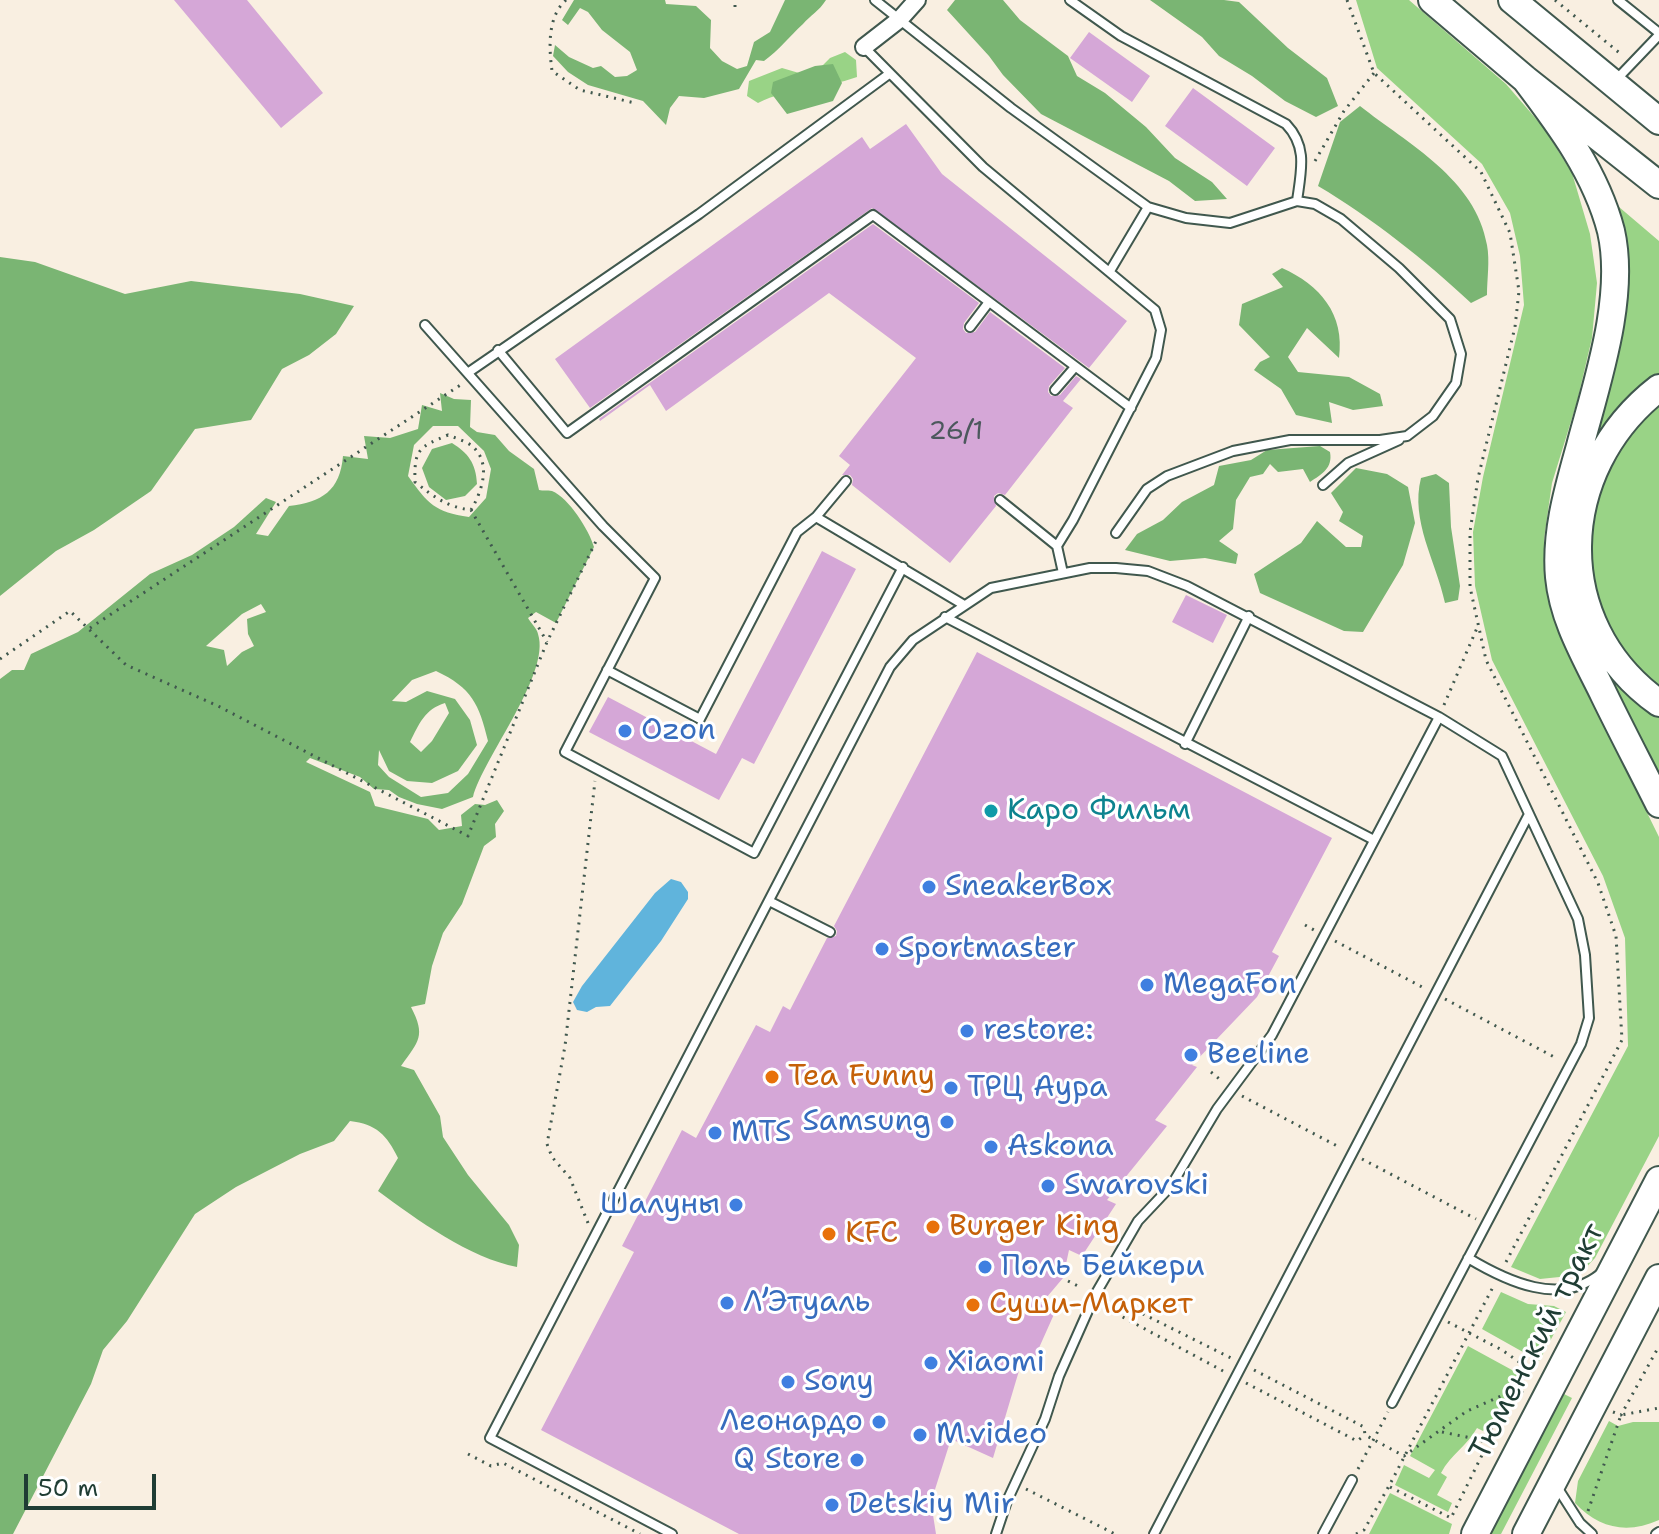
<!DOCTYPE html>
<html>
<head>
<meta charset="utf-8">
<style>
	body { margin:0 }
	#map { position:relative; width:1659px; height:1534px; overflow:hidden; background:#f9efe1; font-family:"Shantell Sans",sans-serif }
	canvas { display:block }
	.scale { position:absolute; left:24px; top:1474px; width:132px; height:36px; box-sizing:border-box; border:4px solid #1f3d34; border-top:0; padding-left:10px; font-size:24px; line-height:28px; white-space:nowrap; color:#1f3d34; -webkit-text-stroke:6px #fff; paint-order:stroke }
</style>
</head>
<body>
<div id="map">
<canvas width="1659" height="1534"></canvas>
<div class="scale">50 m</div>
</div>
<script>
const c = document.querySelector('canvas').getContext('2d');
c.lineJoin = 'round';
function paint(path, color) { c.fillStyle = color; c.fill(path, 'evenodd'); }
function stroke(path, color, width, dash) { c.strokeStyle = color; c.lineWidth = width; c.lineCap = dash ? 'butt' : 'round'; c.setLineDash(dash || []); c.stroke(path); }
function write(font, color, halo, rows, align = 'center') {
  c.font = font + ' "Shantell Sans",sans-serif'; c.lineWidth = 6; c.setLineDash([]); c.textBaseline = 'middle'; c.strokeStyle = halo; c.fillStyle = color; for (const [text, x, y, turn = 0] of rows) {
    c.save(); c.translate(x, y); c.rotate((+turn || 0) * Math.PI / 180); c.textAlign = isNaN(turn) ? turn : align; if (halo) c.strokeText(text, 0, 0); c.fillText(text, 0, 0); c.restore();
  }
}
paint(new Path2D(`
	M1356 0H1409L1506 84 1544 128 1572 173 1590 234 1597 283 1592 338 1577 402 1552 483 1544 539 1548 590 1561 638 1659 837V1136L1595 1258 1579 1275 1540 1279 1511 1267 1628 1046 1625 938 1603 876 1492 660 1475 586 1473 532 1483 477 1524 305 1520 256 1510 213 1482 164 1377 68Z
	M845 52 856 60 857 77C824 89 789 87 758 103L747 96 749 81 782 68 799 73 818 70 830 58Z
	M1612 201 1659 241V376C1618 404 1608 423 1584 466Z
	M1659 401V692L1648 685 1606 627 1593 596 1589 529 1608 463 1629 430Z
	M1587 632 1651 711 1659 716V784Z
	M1501 1292 1528 1304 1554 1306 1566 1312 1539 1361 1482 1329Z
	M1468 1346 1523 1376 1515 1391 1483 1431 1477 1428C1467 1446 1451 1454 1441 1473L1447 1477 1437 1495 1452 1503 1448 1512 1395 1485 1404 1465 1429 1478 1435 1470 1410 1456Z
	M1564 1394 1572 1398 1501 1534H1491Z
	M1609 1421 1618 1426 1633 1422H1659V1520C1628 1534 1599 1529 1575 1503L1578 1481Z
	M1390 1493 1452 1524 1449 1534H1369Z`), '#99d386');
paint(new Path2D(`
	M574 0H665L666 4 696 6 711 20 710 48 722 61 737 69 747 66 754 42 770 32 785 0H826C819 11 811 15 803 24 789 37 779 50 764 61L756 60 739 89 704 98 679 96 670 108 666 125 643 101 588 85 568 72 553 56 555 45 569 57 593 68 601 66 615 77 627 76 637 70 630 52 602 30 588 12 580 8 568 25 562 20Z
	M955 0H1003L1020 20 1068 56 1077 76 1105 93 1146 127 1175 158 1212 182 1227 199 1195 201 1169 181 1041 114 1003 75 989 56 947 10Z
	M1150 0H1224L1239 2 1288 48 1327 78 1338 106 1316 117 1285 101 1252 76 1219 56 1202 37Z
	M833 64 842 83 833 101 787 114 771 93 773 82 815 66Z
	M1360 106C1408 144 1476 179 1487 245 1490 261 1487 279 1487 295L1471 303C1425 260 1372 218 1318 186L1340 122Z
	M0 257 35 262 125 294 191 281 300 294 354 306 336 334 309 355 282 369 251 420 195 429 151 491 94 530 56 551 0 596Z
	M1282 268C1320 285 1345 314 1339 358L1307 328 1288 357 1298 372 1349 377 1380 394 1383 406 1353 410 1329 402 1332 423 1296 415 1281 389 1254 370 1260 362 1270 357 1239 325 1242 304 1283 287 1272 274Z
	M440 393 454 399 471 400 470 427 477 432 495 435 509 451 534 469 539 490C543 491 547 490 552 491 569 498 589 530 594 547L556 623 536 612 528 618C531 623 537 629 538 634 551 674 483 758 473 797L442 809 417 804 399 797 389 790 374 789 360 777 310 758 306 762 370 792 375 806 428 819 439 830 462 826 461 815 475 804 485 805 497 800 504 811 495 824 496 837 484 846 462 904 443 933 432 966 425 1004 411 1007C426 1036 419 1041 401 1066L414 1070 440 1116 443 1137 468 1175 509 1225 519 1245 517 1267C470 1258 417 1220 378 1191L398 1158C387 1135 376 1124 350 1121L334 1141 300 1154 236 1187 195 1214 127 1321 103 1350 91 1384 13 1534H0V679L12 670H24L31 654 78 632 150 574 192 555 234 527 266 498 276 502 256 534 268 536 289 506C322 502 340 491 343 456L368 459 364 436 390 438 418 429 422 405 442 411ZM433 426H458L484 451 491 469 486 498 469 517C435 512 428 504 408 476L414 445ZM261 604 266 612 247 619 248 634 254 646 242 652 227 666 224 650 206 646 242 614ZM436 671C472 688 479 704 488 741L468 774 448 793 421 797 389 777 378 765 379 750 389 771 407 781 432 783 458 771 477 745 470 720 455 699 427 691 406 702 392 701 412 680ZM445 703 449 713 432 741 421 752 410 742C419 724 425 709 445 703Z
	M452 443C468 453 476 463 477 484L465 496 446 500 429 487 422 468 432 449Z
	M1320 446 1330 452C1333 468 1322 474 1310 482L1303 469 1278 472 1270 464 1263 474 1250 477 1236 500 1233 529 1219 541 1238 554 1236 564 1205 558 1170 561 1125 550 1137 534 1163 520 1182 502 1214 485 1219 466 1251 460 1267 450Z
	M1356 468 1387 474 1408 487 1415 523 1403 565 1363 632 1344 631 1260 593 1254 574 1301 543 1317 521 1346 547H1361L1363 536 1339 521 1343 512 1331 493Z
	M1436 474 1449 483 1451 527 1460 586 1458 600 1445 603C1436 561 1410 521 1421 478Z`), '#7ab573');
paint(new Path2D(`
	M671 879 681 882 688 892V899L661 941 610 1006 596 1007 587 1012 577 1010 573 1002 582 986 655 893Z`), '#60b4dc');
paint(new Path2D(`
	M174 0H247L323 93 281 128Z
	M1089 32 1150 76 1132 102 1070 58Z
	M1193 88 1275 148 1247 186 1165 126Z
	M906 124 942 174 1127 321 1089 368 872 208 590 408 555 359 862 137 870 149Z
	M873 224 979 303 964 323 963 329 966 333 975 332 990 312 1065 368 1049 386 1048 392 1051 396 1060 395 1076 376 1081 379 1063 401 1073 408 1005 495 998 493 994 496 996 506 950 563 852 485 853 479 850 475H842L850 465 839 456 916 358 829 293 666 411 650 385 600 421 599 419Z
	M822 551 856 569 754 764 742 758 719 800 589 732 608 697 716 754Z
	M1186 595 1227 615 1213 643 1172 622Z
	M977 652 1332 838 1272 952 1279 956 1257 997 1192 1065 1197 1067 1155 1120 1167 1126 1107 1200 1116 1204 1082 1256 1069 1250 1063 1278 1041 1304 1055 1312 1030 1368 1021 1364 993 1458 951 1439 931 1502 936 1534H739L541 1430 634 1252 622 1246 682 1130 696 1138 756 1025 770 1032 783 1006 790 1010 827 938 836 936 837 931 834 926Z`), '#d5a7d7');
const lane = new Path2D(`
	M875 0 1011 108 1148 207 1186 218 1230 223 1297 201 1315 204 1341 219 1399 268 1450 319 1461 354 1456 383 1433 416 1407 436 1380 440H1290L1233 451 1167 476 1147 489 1116 533
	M1070 0 1121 36 1286 124C1308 147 1301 171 1297 201
	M1618 0 1659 33
	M864 47 983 167 1155 310 1161 330 1156 358 1073 520 1057 546 1063 573
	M1615 81 1659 35
	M1110 271 1148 207
	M425 325 603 526 655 578 565 752 754 853 903 567
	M970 327 989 302
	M498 350 567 433 873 215 1131 408
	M469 372 699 214 889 74
	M1055 390 1075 367
	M1323 485 1348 463 1399 440
	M1000 500 1057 546
	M816 517 846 481
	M945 617 1374 840
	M607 670 700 719 797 532 816 517 964 605
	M1185 744 1249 616
	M769 901 830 932
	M1468 1258C1508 1282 1560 1306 1600 1274
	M1557 1487 1580 1523 1592 1534
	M672 1534 490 1438 890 667 913 640 991 588 1090 568H1116L1148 571 1187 586 1439 717 1502 756 1578 919 1585 955 1589 1018 1581 1044 1392 1403
	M996 1534 1007 1501 1045 1419 1059 1376 1095 1295 1138 1221 1171 1186 1217 1109 1272 1035 1439 717
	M1154 1534 1528 816
	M1323 1534 1352 1480
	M1656 1534 1659 1532`);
const street = new Path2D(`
	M864 47 900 19 917 0`);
const primary = new Path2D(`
	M1432 0 1525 79 1659 185
	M1512 0 1659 121
	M1525 79C1560 125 1596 173 1611 231 1626 297 1597 382 1580 446 1568 489 1555 532 1559 577 1563 620 1586 658 1604 695 1622 732 1641 768 1659 804
	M1659 388C1554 469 1548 624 1659 703
	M1475 1534 1659 1180
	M1526 1534 1659 1278`);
stroke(lane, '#40584e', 12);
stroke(street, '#40584e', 20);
stroke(primary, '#40584e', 30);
stroke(new Path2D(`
	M566 0C547 17 549 48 552 71L580 90 635 103
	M1347 0 1374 73 1481 172 1510 233 1519 291 1515 327 1478 478 1470 532V587L1486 660 1598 883 1616 936 1622 1040 1506 1262
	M1555 0 1622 55
	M735 7V0
	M1315 161 1344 111 1374 73
	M471 510C482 491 492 463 472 446 466 441 455 438 448 435 419 447 414 449 415 482 434 497 447 507 471 510L547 642
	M90 628 462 384
	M0 659 70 611 126 665 218 706 468 836 547 642 598 537
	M1444 705 1477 628
	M1305 925 1314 930
	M1335 941 1424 988
	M1445 999 1558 1059
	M1211 1072 1223 1082
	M1242 1096 1341 1148
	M1362 1159 1476 1219
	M588 1223 570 1178 552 1157 547 1144 565 1046 595 781
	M1068 1281 1082 1288
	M1107 1300 1111 1298 1233 1359
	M1105 1303 1106 1308 1225 1372
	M1448 1322 1502 1350 1535 1373
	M1254 1370 1364 1427 1365 1435 1404 1456 1467 1411 1524 1386
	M1246 1383 1357 1441 1365 1435
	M1613 1412 1621 1415 1659 1346
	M1442 1432 1481 1440
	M468 1454 491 1466 503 1463 640 1534
	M1358 1469 1388 1412
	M1390 1487 1451 1518 1484 1451 1482 1440 1521 1394 1531 1371
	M1026 1489 1115 1534
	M1588 1511 1621 1415 1659 1408
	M1356 1534 1364 1530 1389 1486 1493 1287`), '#40584e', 3, [2, 6]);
stroke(lane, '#fff', 8);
stroke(street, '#fff', 16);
stroke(primary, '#fff', 26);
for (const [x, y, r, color] of [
	[625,731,8,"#3f7fe0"],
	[991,811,8,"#0f9aa8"],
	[929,887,8,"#3f7fe0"],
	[882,949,8,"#3f7fe0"],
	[1147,985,8,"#3f7fe0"],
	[967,1031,8,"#3f7fe0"],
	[1191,1055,8,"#3f7fe0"],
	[772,1077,8,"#e8710a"],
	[951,1088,8,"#3f7fe0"],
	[947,1122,8,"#3f7fe0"],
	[715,1133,8,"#3f7fe0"],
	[991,1147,8,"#3f7fe0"],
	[1048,1186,8,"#3f7fe0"],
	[736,1205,8,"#3f7fe0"],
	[933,1227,8,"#e8710a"],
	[829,1234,8,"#e8710a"],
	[985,1267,8,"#3f7fe0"],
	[727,1303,8,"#3f7fe0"],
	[973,1305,8,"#e8710a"],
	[931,1363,8,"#3f7fe0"],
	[788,1382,8,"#3f7fe0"],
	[879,1422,8,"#3f7fe0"],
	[920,1435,8,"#3f7fe0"],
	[857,1460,8,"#3f7fe0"],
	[832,1505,8,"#3f7fe0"]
]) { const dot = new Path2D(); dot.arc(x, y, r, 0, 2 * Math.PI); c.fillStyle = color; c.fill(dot); stroke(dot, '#fff', 3); }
write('26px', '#4c585d', null, [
	["26/1",956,432]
]);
write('30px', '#366cbe', '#fff', [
	["Ozon",641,731],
	["SneakerBox",945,887],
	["Sportmaster",898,949],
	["MegaFon",1163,985],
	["restore:",983,1031],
	["Beeline",1207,1055],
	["ТРЦ Аура",967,1088],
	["Samsung",931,1122,"right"],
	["MTS",731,1133],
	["Askona",1007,1147],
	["Swarovski",1064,1186],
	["Шалуны",720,1205,"right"],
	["Поль Бейкери",1001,1267],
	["Л’Этуаль",743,1303],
	["Xiaomi",947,1363],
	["Sony",804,1382],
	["Леонардо",863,1422,"right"],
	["M.video",936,1435],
	["Q Store",841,1460,"right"],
	["Detskiy Mir",848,1505]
], 'left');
write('30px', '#0d838f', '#fff', [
	["Каро Фильм",1007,811]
], 'left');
write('30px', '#c56008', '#fff', [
	["Tea Funny",788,1077],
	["Burger King",949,1227],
	["KFC",845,1234],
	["Суши-Маркет",989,1305]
], 'left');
write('30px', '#1f3d34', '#fff', [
	["Тюменский тракт",1538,1342,-63]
]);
</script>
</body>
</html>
